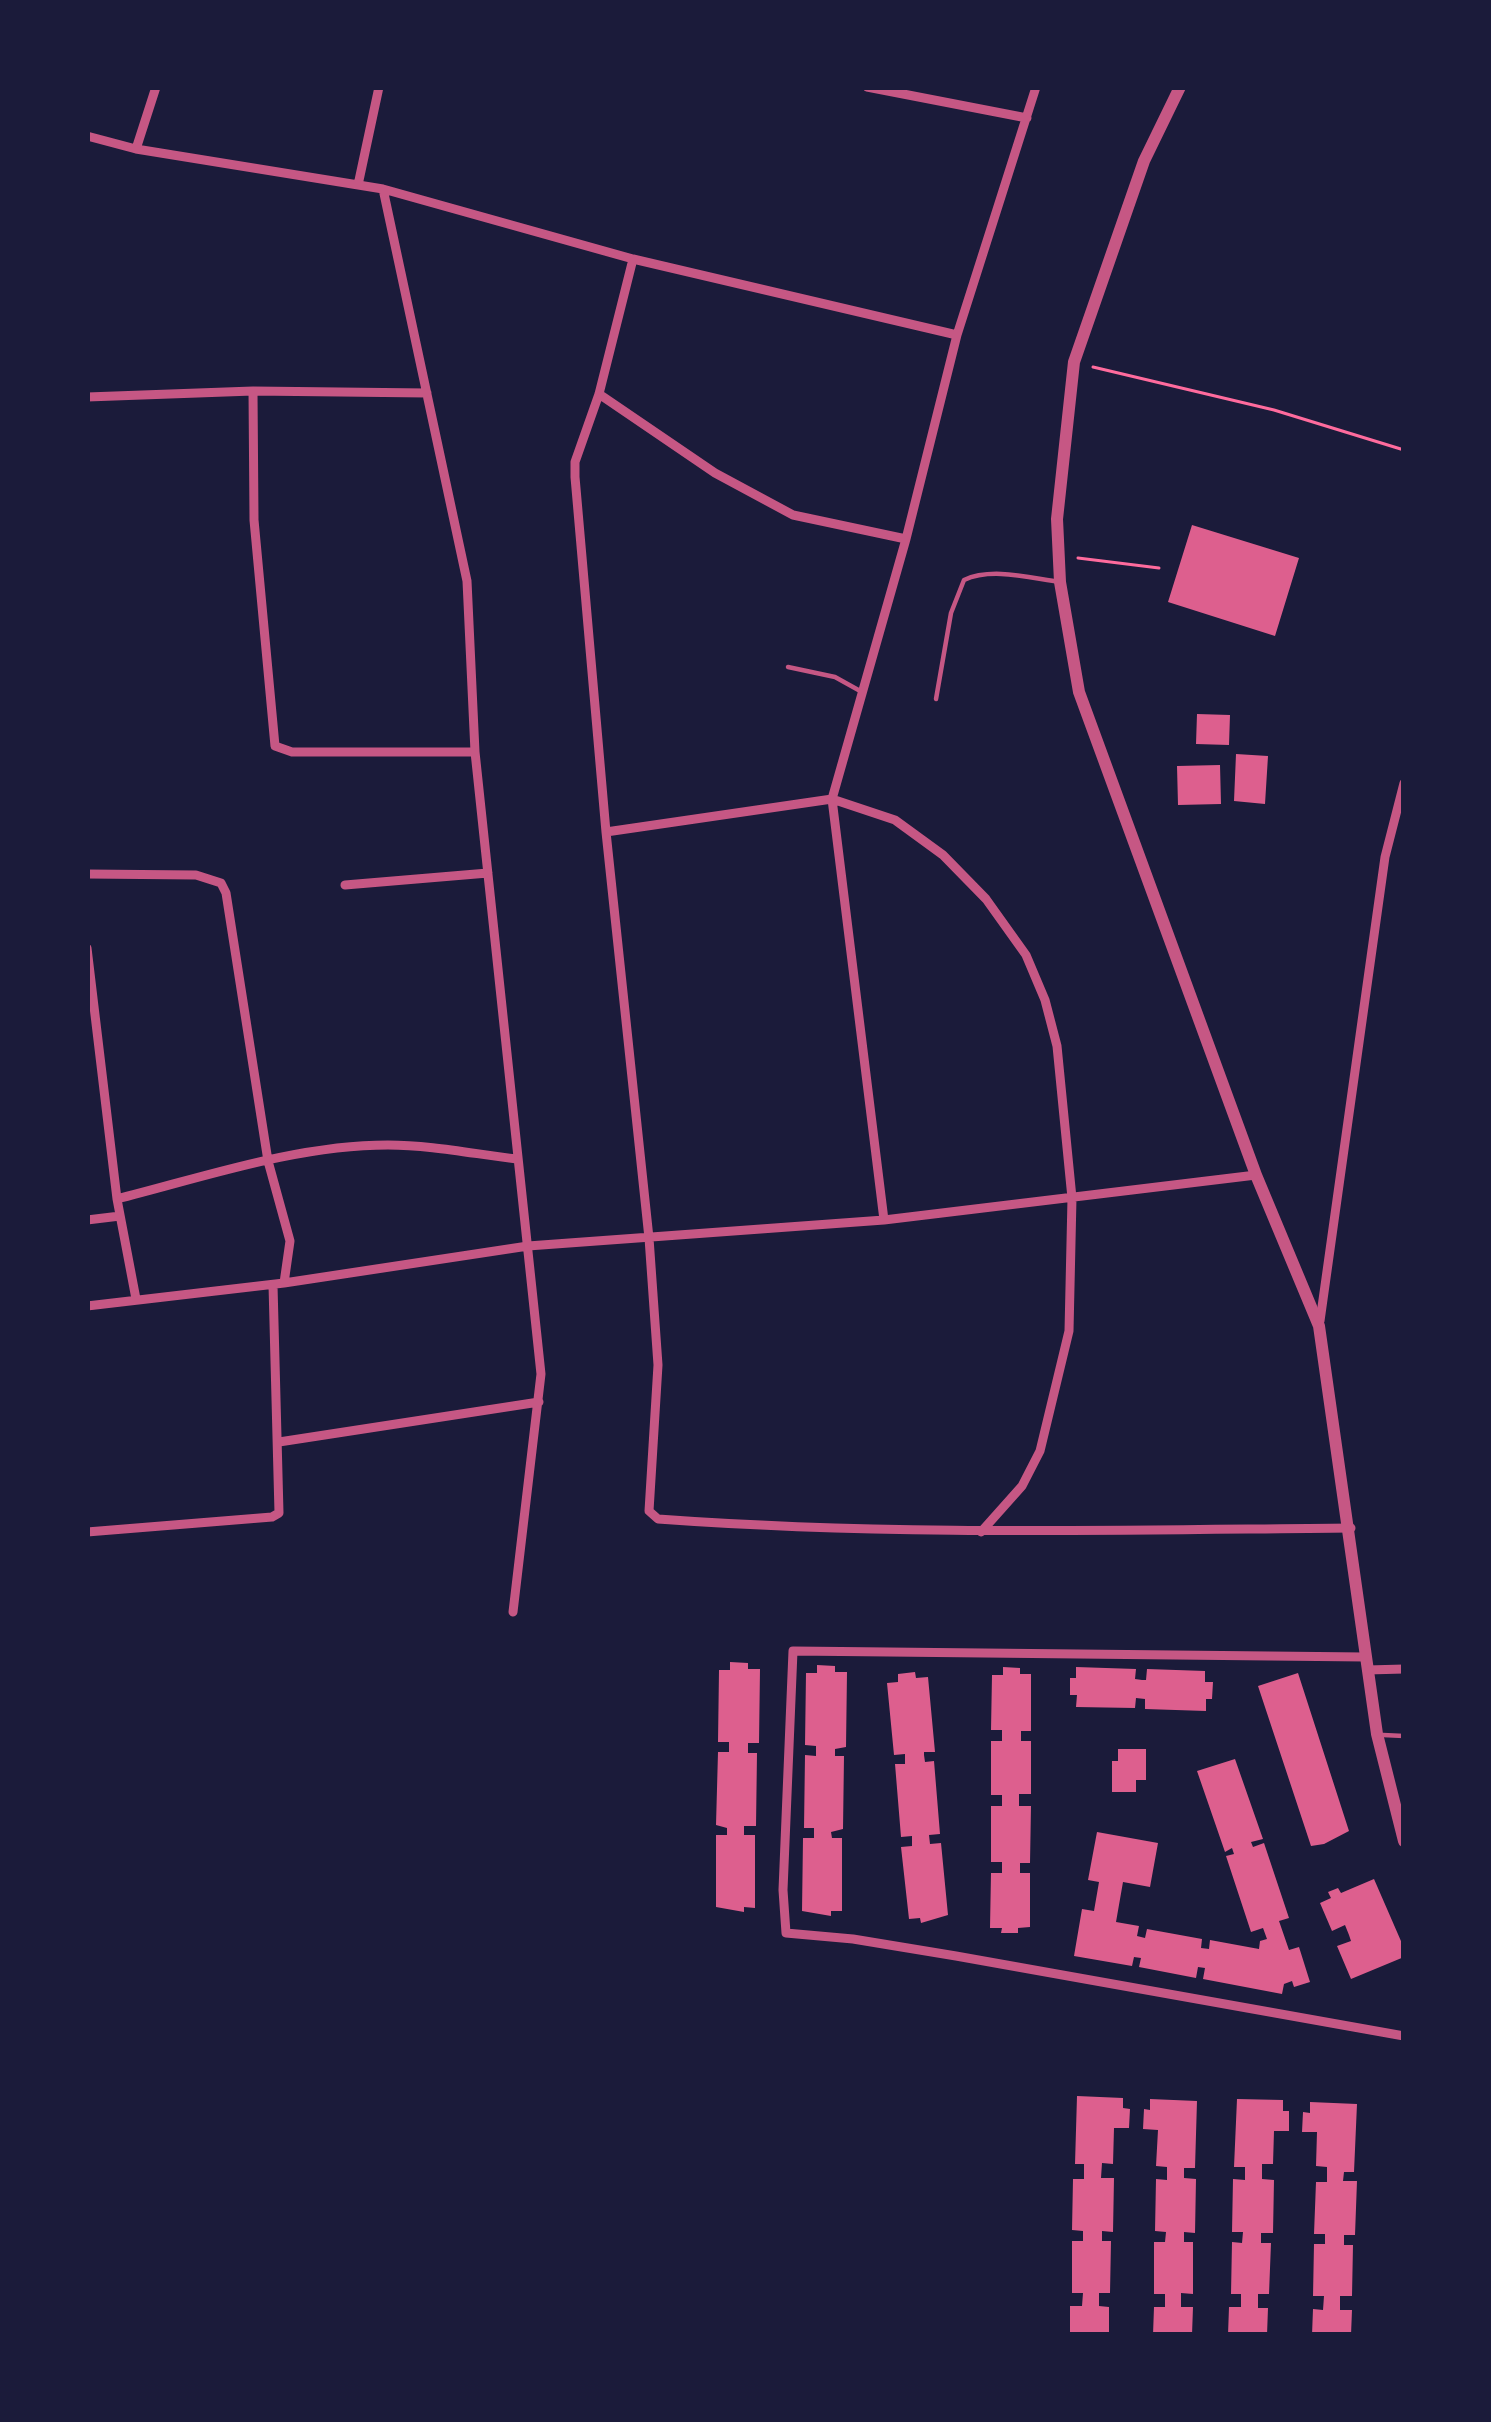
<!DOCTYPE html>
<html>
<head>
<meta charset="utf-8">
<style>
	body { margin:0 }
	#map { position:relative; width:1491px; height:2422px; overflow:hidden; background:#1b1b3a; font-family:"Zilla Slab",serif }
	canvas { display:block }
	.frame { position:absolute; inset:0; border:90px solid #1b1b3a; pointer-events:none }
</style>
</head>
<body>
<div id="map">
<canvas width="1491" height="2422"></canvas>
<div class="frame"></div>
</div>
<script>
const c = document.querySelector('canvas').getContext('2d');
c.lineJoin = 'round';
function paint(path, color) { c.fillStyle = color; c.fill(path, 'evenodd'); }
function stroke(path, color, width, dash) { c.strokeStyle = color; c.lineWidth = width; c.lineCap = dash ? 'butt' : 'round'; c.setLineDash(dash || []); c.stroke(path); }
paint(new Path2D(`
	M1192 525 1299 558 1275 636 1168 602Z
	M1197 714 1230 715 1229 745 1196 744Z
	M1236 754 1268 756 1265 804 1234 801Z
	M1220 765 1221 804 1178 805 1177 766Z
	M730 1662 748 1663V1669H760L759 1743H748V1753H757L756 1826H744V1835H755V1908L744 1907V1912L716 1907V1835H727V1828L716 1825 718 1752H729V1742H718L719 1670H730Z
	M817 1665 835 1666V1672H847L846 1747 835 1749V1756H844L843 1829 831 1832 832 1838H842V1911H831V1916L802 1911 803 1838H814V1828H804L805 1755 816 1756V1746L805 1745 806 1673H817Z
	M1003 1667 1020 1668V1674H1031V1731H1021V1741H1031V1794H1019V1806H1031L1030 1863H1020V1873H1030V1927L1018 1928V1933H1001L1002 1928H990L991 1873H1002V1862H991V1806H1002V1795H991V1741H1002V1730H991L992 1675H1003Z
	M1076 1667 1136 1669 1135 1679 1142 1680H1146L1147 1669 1205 1671V1682H1213L1212 1699H1206V1711L1145 1709V1699L1136 1698 1135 1708 1076 1707 1077 1695H1070V1678H1076Z
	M915 1672 916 1678 928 1677 935 1752H924V1755L925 1762 934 1761 940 1834 929 1835 930 1844 941 1843 948 1915 921 1923 920 1918 909 1919 901 1847 912 1846V1836L901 1837 895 1764H905V1754L894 1755 887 1683 898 1682V1674Z
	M1298 1673 1349 1831 1324 1844 1311 1846 1258 1686Z
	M1118 1749H1146V1780H1136V1792H1112V1761H1118Z
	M1235 1759 1263 1839 1251 1842 1253 1847 1264 1843 1289 1918 1279 1921 1289 1950 1299 1947 1310 1982 1294 1987 1292 1981 1284 1984 1282 1994 1203 1979 1205 1968 1198 1967 1196 1978 1139 1967 1141 1958 1134 1957 1132 1966 1074 1956 1082 1909 1094 1911 1099 1882 1088 1880 1097 1832 1158 1843 1150 1887 1123 1882 1116 1922 1139 1926 1137 1936 1145 1938 1147 1929 1202 1939 1201 1948 1209 1949 1210 1940 1259 1949 1260 1941 1267 1939 1263 1928 1251 1932 1226 1856 1234 1854 1232 1848 1225 1852 1197 1771Z
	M1374 1879 1404 1948V1957L1351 1979 1337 1946 1351 1941 1349 1935 1345 1925 1332 1931 1320 1903 1331 1898 1328 1892 1338 1888 1341 1893Z
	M1077 2096 1123 2098V2108L1130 2109 1129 2128H1114L1113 2164 1102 2163 1101 2178H1114L1113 2232 1102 2231V2241H1111L1110 2293H1099V2306L1109 2307V2335H1070V2306H1082L1083 2293H1072V2241H1083V2231L1072 2230 1073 2179H1084V2164H1075Z
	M1150 2099 1197 2101 1195 2168H1184V2178L1196 2179 1195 2233 1184 2232V2242H1193V2294L1181 2293V2307H1193L1192 2335H1153L1154 2307H1165V2294H1154V2242H1165L1166 2232 1155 2231 1156 2179 1167 2180V2167L1156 2166 1158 2130 1143 2129 1144 2109 1150 2110Z
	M1237 2099 1283 2100V2111H1289V2131H1274L1273 2164H1262V2179L1274 2180 1273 2233H1261V2243H1271L1269 2294H1258V2308H1268L1267 2335H1228L1229 2307H1241V2294H1231L1232 2242 1242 2243 1243 2232H1232L1233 2179 1245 2180V2167H1234Z
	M1310 2102 1357 2104 1354 2172H1344L1343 2181H1357L1355 2235H1344V2245H1353L1352 2296H1340V2310H1352L1351 2335H1312L1313 2309 1323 2310 1324 2296H1313L1314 2244H1325V2234H1314L1316 2182H1327V2167L1316 2166 1317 2132H1302L1303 2112 1310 2113Z`), '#dd5f8e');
stroke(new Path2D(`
	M1093 367 1274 410 1404 450
	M1078 558 1159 568`), '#ff6b9d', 3);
stroke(new Path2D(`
	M788 667 835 677 862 692
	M936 699 951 613 964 580C992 567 1030 578 1060 582
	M1383 1735 1404 1736`), '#c65784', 4.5);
stroke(new Path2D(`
	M867 87 1027 118
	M87 136 136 149 383 189 633 259 957 335
	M136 149 156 87
	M358 185 379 87
	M383 189 467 581 475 752 541 1374 513 1612
	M633 259 599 394 575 462V477L606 832 649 1238 658 1365 649 1511 658 1519C889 1536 1120 1530 1351 1528
	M253 391 254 520 275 746 292 752H475
	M599 394 715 473 793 515 906 539
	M87 397 253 391 427 393
	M606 832 832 799 895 820 943 855 986 899 1026 955 1045 1000 1057 1046 1072 1198 1069 1331 1040 1451 1022 1486 981 1532
	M87 874 196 875 221 883 226 893 268 1161 290 1241 284 1283
	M345 885 488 873
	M87 948 117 1199 136 1299
	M117 1199C204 1177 297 1145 388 1145 431 1145 474 1154 517 1159
	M87 1220 120 1216
	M884 1220 832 799 906 539 957 335 1036 87
	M87 1306 284 1283 528 1246 884 1220 1256 1175
	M1320 1321 1385 857 1404 783
	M279 1442 539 1402
	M87 1532 272 1517 279 1513 273 1285
	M1365 1657 793 1651 783 1890 786 1933 853 1939 956 1956 1404 2036
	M1367 1670 1404 1669`), '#c65784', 9);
stroke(new Path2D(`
	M1180 87 1144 161 1074 362 1057 519 1060 582 1079 692 1256 1175 1319 1326 1377 1734 1404 1841`), '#c65784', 12);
</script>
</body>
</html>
